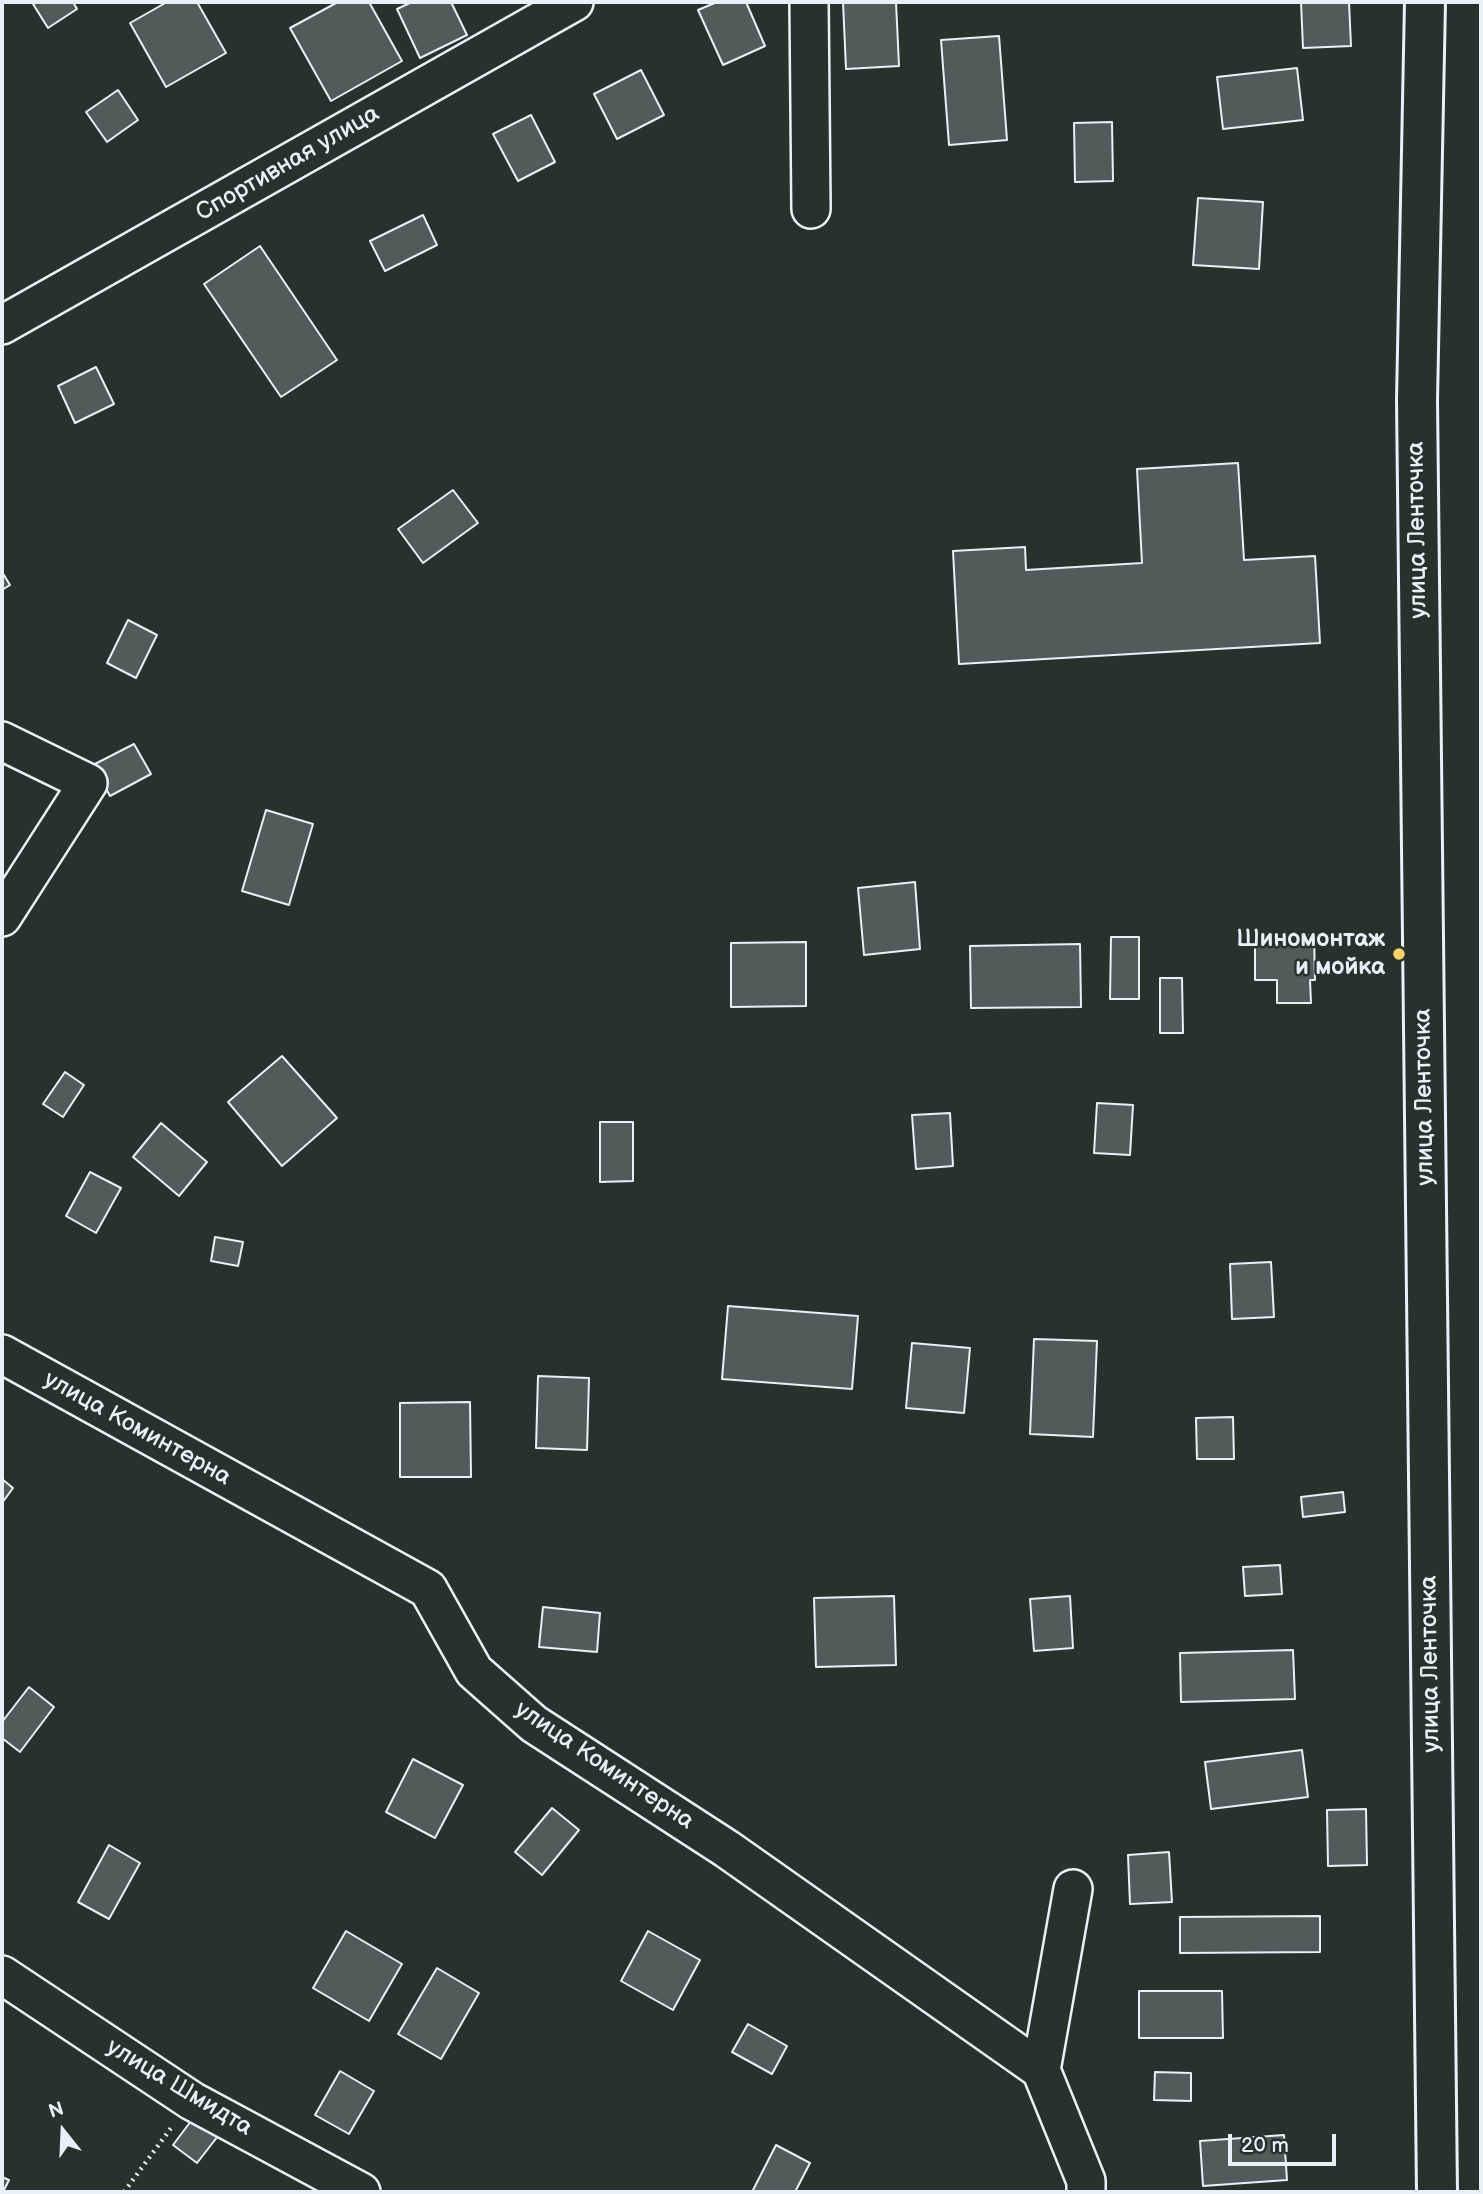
<!DOCTYPE html>
<html>
<head>
<meta charset="utf-8">
<style>
	body { margin:0 }
	#map { position:relative; width:1483px; height:2194px; overflow:hidden; background:#26332d; font-family:"Balsamiq Sans",sans-serif }
	canvas { display:block }
	.frame { position:absolute; inset:0; border:4px solid #e8f1f8; pointer-events:none }
	.north { position:absolute; left:28px; top:2096px; width:70px; height:70px; -webkit-text-stroke:5px #26332d; paint-order:stroke; rotate:342deg; font-size:19px; font-weight:700; line-height:28px; text-align:center; color:#e8f1f8 }
	.north::after { content:''; display:block; margin:auto; width:24px; height:32px; background:#e8f1f8; clip-path:polygon(50% 0,100% 100%,50% 72%,0 100%) }
	.scale { position:absolute; left:1228px; top:2134px; width:108px; height:32px; box-sizing:border-box; border:4px solid #e8f1f8; border-top:0; padding-left:9px; font-size:21px; line-height:24px; white-space:nowrap; color:#e8f1f8; -webkit-text-stroke:5px #26332d; paint-order:stroke }
</style>
</head>
<body>
<div id="map">
<canvas width="1483" height="2194"></canvas>
<div class="frame"></div>
<div class="north">N</div>
<div class="scale">20 m</div>
</div>
<script>
const c = document.querySelector('canvas').getContext('2d');
c.lineJoin = 'round';
function paint(path, color) { c.fillStyle = color; c.fill(path, 'evenodd'); }
function stroke(path, color, width, dash) { c.strokeStyle = color; c.lineWidth = width; c.lineCap = dash ? 'butt' : 'round'; c.setLineDash(dash || []); c.stroke(path); }
function write(font, color, halo, rows, align = 'center') {
  c.font = font + ' "Balsamiq Sans",sans-serif'; c.lineWidth = 5; c.setLineDash([]); c.textBaseline = 'middle'; c.strokeStyle = halo; c.fillStyle = color; for (const [text, x, y, turn = 0] of rows) {
    c.save(); c.translate(x, y); c.rotate((+turn || 0) * Math.PI / 180); c.textAlign = isNaN(turn) ? turn : align; if (halo) c.strokeText(text, 0, 0); c.fillText(text, 0, 0); c.restore();
  }
}
const building = new Path2D(`
	M37 2H73L77 9 48 28 33 4Z
	M167 2H197L226 53 166 87 130 23Z
	M338 2H369L402 61 331 101 290 28Z
	M412 2H451L467 35 420 58 397 9Z
	M717 2H746L765 46 723 65 698 10Z
	M843 2H896L899 66 846 69Z
	M1301 2H1349L1351 46 1303 48Z
	M999 36 1007 140 949 145 941 40Z
	M1297 68 1303 120 1223 129 1217 77Z
	M641 70 664 115 617 139 594 94Z
	M118 90 138 120 107 142 86 112Z
	M531 115 555 162 518 181 493 134Z
	M1112 122 1113 181 1075 182 1074 123Z
	M1198 198 1263 202 1259 269 1193 265Z
	M423 215 437 245 385 271 370 241Z
	M260 246 337 360 281 397 204 284Z
	M96 367 114 404 75 423 58 386Z
	M1238 463 1244 560 1315 556 1320 643 959 664 953 551 1025 547 1026 570 1142 563 1137 469Z
	M453 490 478 523 423 563 398 529Z
	M2 572 10 585 2 590Z
	M128 620 157 635 136 678 107 663Z
	M134 744 151 774 110 796 93 765Z
	M266 810 313 824 289 905 242 891Z
	M915 882 920 949 864 955 858 888Z
	M1314 935 1315 980H1310L1311 1003H1277V980H1255V936Z
	M1111 937H1139V999H1110Z
	M806 942V1006L731 1007V943Z
	M1080 944 1081 1007 971 1008 970 946Z
	M1160 978H1182L1183 1033H1160Z
	M282 1056 337 1118 282 1166 228 1102Z
	M65 1072 84 1085 63 1117 43 1104Z
	M1097 1103 1133 1105 1130 1155 1094 1153Z
	M950 1113 953 1166 916 1169 912 1115Z
	M600 1122H633V1181L600 1182Z
	M161 1123 207 1162 179 1196 133 1157Z
	M90 1172 121 1188 96 1233 66 1216Z
	M215 1237 243 1242 238 1266 211 1261Z
	M1271 1262 1274 1317 1232 1319 1230 1264Z
	M728 1306 858 1316 852 1389 722 1379Z
	M1034 1339 1097 1341 1093 1437 1030 1434Z
	M912 1343 970 1348 964 1413 906 1408Z
	M538 1376 589 1378 587 1450 536 1448Z
	M470 1402 471 1477H400V1403Z
	M1233 1417 1234 1459H1197L1196 1418Z
	M2 1479 13 1488 2 1503Z
	M1343 1492 1345 1512 1303 1517 1301 1497Z
	M1280 1565 1282 1594 1245 1596 1243 1567Z
	M894 1596 896 1665 816 1667 814 1598Z
	M1070 1596 1073 1648 1034 1651 1030 1599Z
	M543 1607 600 1613 597 1652 539 1647Z
	M1293 1650 1295 1699 1181 1702 1180 1653Z
	M29 1687 54 1707 20 1752 2 1738V1722Z
	M1302 1750 1308 1797 1211 1809 1205 1762Z
	M413 1759 463 1785 435 1838 386 1812Z
	M552 1808 579 1830 542 1875 515 1852Z
	M1366 1809 1367 1865 1328 1866 1327 1810Z
	M109 1845 140 1863 109 1919 78 1902Z
	M1169 1852 1172 1902 1130 1904 1128 1855Z
	M1320 1916V1952L1180 1953V1917Z
	M346 1931 402 1964 369 2021 313 1988Z
	M648 1931 700 1960 673 2010 621 1981Z
	M437 1968 479 1993 441 2059 398 2034Z
	M1139 1991H1222L1223 2038H1139Z
	M748 2024 787 2046 772 2074 732 2052Z
	M340 2071 374 2091 349 2134 315 2115Z
	M1155 2072 1191 2073V2101L1154 2100Z
	M194 2117 218 2136 197 2163 173 2145Z
	M1284 2135 1287 2180 1203 2186 1200 2141Z
	M776 2145 810 2163 795 2192H752Z
	M2 2177 9 2180 3 2192H2Z`);
paint(building, '#505c59');
stroke(building, '#e8f1f8', 2);
const minor = new Path2D(`
	M809 2 811 209
	M2 325 574 2
	M2 741 88 783 2 917
	M2 1354 428 1589 474 1671 534 1724 727 1849 1041 2070
	M1073 1889 1041 2070 1086 2181V2192
	M2 1975 192 2101 361 2192`);
const secondary = new Path2D(`
	M1425 2 1417 400 1437 2192`);
stroke(minor, '#e8f1f8', 42);
stroke(secondary, '#e8f1f8', 44);
stroke(new Path2D(`
	M124 2192 171 2128`), '#e8f1f8', 4.5, [2, 5]);
stroke(minor, '#26332d', 37);
stroke(secondary, '#26332d', 38);
for (const [x, y, r, color] of [
	[1399,954,7,"#ffd166"]
]) { const dot = new Path2D(); dot.arc(x, y, r, 0, 2 * Math.PI); c.fillStyle = color; c.fill(dot); stroke(dot, '#26332d', 2.5); }
write('24px', '#e8f1f8', '#26332d', [
	["Спортивная улица",288,164,-30],
	["улица Ленточка",1418,530,-91],
	["улица Ленточка",1425,1097,-91],
	["улица Коминтерна",137,1429,29],
	["улица Ленточка",1431,1664,-91],
	["улица Коминтерна",604,1766,34],
	["улица Шмидта",179,2088,31]
]);
write('bold 24px', '#e8f1f8', '#26332d', [
	["Шиномонтаж",1385,940],
	["и мойка",1385,968]
], 'right');
</script>
</body>
</html>
